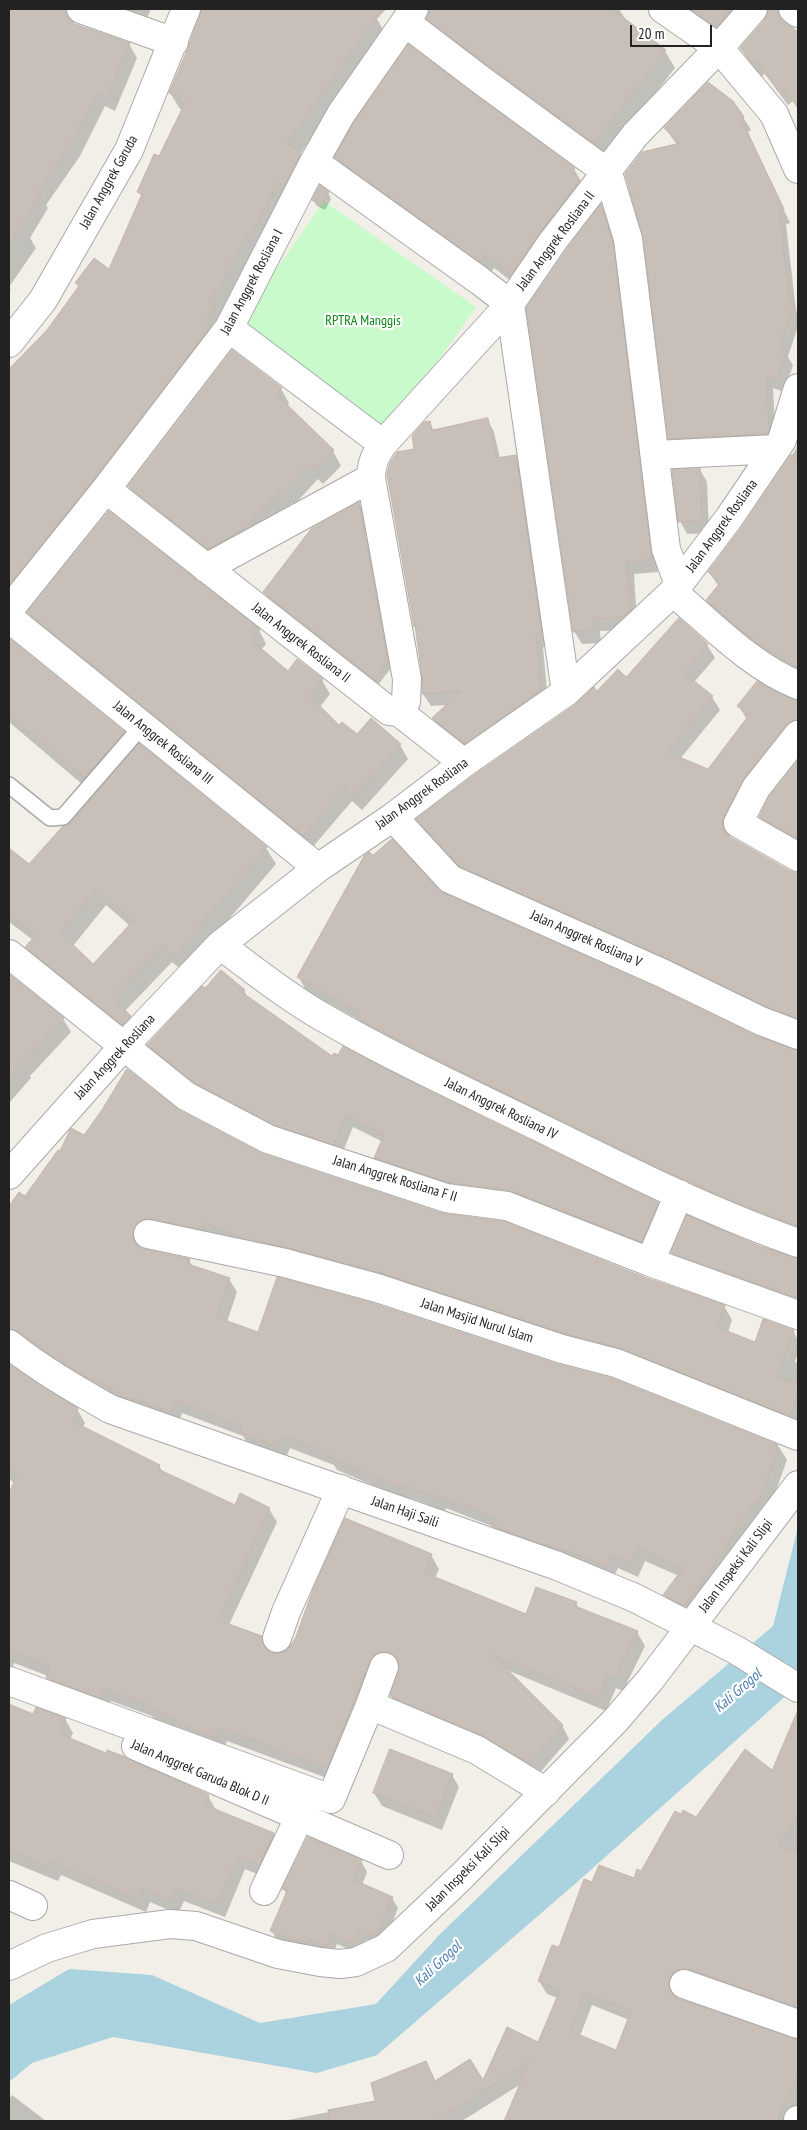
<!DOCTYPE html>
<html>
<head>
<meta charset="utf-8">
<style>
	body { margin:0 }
	#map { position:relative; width:807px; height:2130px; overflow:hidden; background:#f2efe9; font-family:"PT Sans Narrow",sans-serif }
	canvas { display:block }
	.frame { position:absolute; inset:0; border:10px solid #222; pointer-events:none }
	.scale { position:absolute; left:630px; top:25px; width:82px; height:22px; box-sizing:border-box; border:2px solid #222; border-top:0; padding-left:6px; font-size:15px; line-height:18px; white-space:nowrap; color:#222; -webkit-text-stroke:4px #fff; paint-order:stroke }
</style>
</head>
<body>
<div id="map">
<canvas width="807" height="2130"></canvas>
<div class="frame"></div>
<div class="scale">20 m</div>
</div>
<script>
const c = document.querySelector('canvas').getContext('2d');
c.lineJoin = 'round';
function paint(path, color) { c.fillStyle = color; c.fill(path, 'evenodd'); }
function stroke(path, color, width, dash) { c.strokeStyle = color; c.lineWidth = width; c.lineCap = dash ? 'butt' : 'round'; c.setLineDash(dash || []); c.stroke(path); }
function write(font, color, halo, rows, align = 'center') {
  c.font = font + ' "PT Sans Narrow",sans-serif'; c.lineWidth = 4.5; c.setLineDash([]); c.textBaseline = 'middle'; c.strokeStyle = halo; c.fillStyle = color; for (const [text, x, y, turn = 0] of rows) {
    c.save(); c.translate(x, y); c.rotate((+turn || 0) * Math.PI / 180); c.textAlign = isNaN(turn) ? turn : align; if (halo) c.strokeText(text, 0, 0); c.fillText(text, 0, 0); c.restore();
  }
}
paint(new Path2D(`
	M324 201 476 307 389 431 237 325Z`), '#c8facc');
paint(new Path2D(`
	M798 1527V1685L575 1884 377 2055 317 2073 113 2037 32 2063 9 2082V2005L69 1969 152 1975 260 2023 376 2004 439 1935 662 1720 773 1626Z`), '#aad3df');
paint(new Path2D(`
	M9 9H83L74 19 73 24 129 44 137 58 115 111 105 106 80 156 46 205 48 208 30 238 36 248 9 287 11 290 9 292Z
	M97 9H151L144 25Z
	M202 9 219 14 220 9H386L377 19 385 33 300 154 310 171 223 325 9 613V389L11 387 9 383V371L48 331 79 287 77 283 109 271 142 197 139 192 160 158 183 110 180 109 170 93 202 15Z
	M431 9H619L626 20 665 51 675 68 604 159 437 35 428 18Z
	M674 9H746L726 43Z
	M777 12 784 23 795 29 798 34V109L793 101 788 105 765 74 761 77 749 62 741 48Z
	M743 117 751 130 748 132 790 223 786 224 796 310 798 314V326L788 357 793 365 784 392 773 388 776 443 677 452 669 438 677 145 665 128Z
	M336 157 574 169 582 183 519 287 494 268 489 275 344 171Z
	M328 193 331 199 325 210 317 206 313 200Z
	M601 207 608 218 619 256 658 572 634 574 637 623 630 630 600 631 601 643 582 644 574 631Z
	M281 389 289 403 287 406 333 451 341 466 323 484 318 479 294 505 292 503 251 545 217 563 138 501 129 486Z
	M487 419 494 432 500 458 515 456 523 469 548 647H543L548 703 473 756 441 731 434 719 448 705 431 706 423 694 424 676 417 631 415 626 388 477 415 450 429 422 434 431Z
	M798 443V676L767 657 715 614 707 600 719 587 709 572 743 528 796 449Z
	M700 470 707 482 709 533 687 534 680 521Z
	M359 504 362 509 391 668 378 685 268 598 265 593Z
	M29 613 259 630 266 644 261 650 288 673 298 661 322 680 330 694 320 707 339 727 357 736 371 720 400 745 408 759 362 810 352 801 311 849 36 626Z
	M9 640 124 732 134 751 139 745 266 848 276 864 184 972 172 962 125 1011 139 1033 132 1041 36 963 26 947 33 940 9 922V850L29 866 71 824 96 796 9 722ZM106 905 130 926 93 965 73 946Z
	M707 645 715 658 694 682 712 697 720 710 680 759 708 771 747 720 739 706 798 701V736L731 830 730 838 790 872 798 874V1028L468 880 426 833 418 819 597 693Z
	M798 762V848L768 831 760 817 770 797Z
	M443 894 755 1037 798 1051V1236L366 1032 359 1020 306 991 299 977Z
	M221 971 244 991 249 999 332 1058 424 1090 658 1203 665 1215 648 1253 382 1170 376 1158 383 1142 353 1127 341 1156 282 1136 203 1095 155 1057 148 1045 205 990Z
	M9 975 63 1019 71 1032 30 1076 31 1078 9 1103Z
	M178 1111 263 1155 441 1214 644 1278 724 1306 732 1320 728 1332 756 1344 793 1331 798 1340V1352L795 1362 798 1363V1429L391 1287 140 1245V1248L189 1260 193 1267 229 1279 237 1292 227 1322 259 1334 557 1365 611 1379 779 1447 787 1460 766 1518 692 1619 673 1609 665 1595 679 1576 645 1561 638 1577 618 1568 613 1579 502 1540 494 1527 446 1508 445 1511 411 1498 410 1501 337 1470 334 1465 290 1448 285 1460 249 1446 243 1436 182 1413 178 1425 143 1412 9 1345V1222L23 1196 25 1198 60 1153 84 1136Z
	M688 1217 793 1259H798V1309L680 1266 672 1253Z
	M9 1365 36 1384 77 1409 85 1423 83 1427 159 1466 164 1473 235 1507 269 1509 277 1522 229 1625 261 1637 271 1654 280 1655 288 1651 431 1555 439 1569 435 1578 527 1616 576 1603 579 1609 637 1632 645 1646 623 1691 616 1688 606 1711 507 1670 562 1725 569 1739 537 1776 399 1710 391 1696 400 1667 389 1665 335 1781 227 1741 223 1751 154 1721 152 1716 111 1701 107 1711 56 1692 48 1678V1676L14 1663 9 1679V1501L53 1523 9 1478Z
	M9 1705 34 1716 65 1719 73 1733 70 1740 208 1796 216 1810 274 1834 281 1848 267 1878 245 1869 225 1917 184 1901 178 1914 150 1902 146 1912 61 1875 58 1881 9 1861Z
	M798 1713V2017L676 1992 675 1998 798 2040V2119L795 2121H505L521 2084 462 2121H407L430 2072 436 2082 483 2083 539 2043 558 1998 547 1994 539 1981 560 1949 593 1884 634 1880 696 1818 773 1772ZM592 2005 629 2020 616 2052 580 2036Z
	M452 1775 459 1787 442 1830 382 1806 374 1793Z
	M361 1861 367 1872 362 1885 392 1898 398 1908 383 1946 380 1947 366 1940 360 1954 337 1944 332 1957 278 1942 272 1931 287 1895 284 1889Z
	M12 2095 46 2121H9V2100Z
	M375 2103 382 2116 379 2121 288 2120Z`), '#0003');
const building = new Path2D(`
	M9 9H66L69 19 75 24 130 43 107 97 97 93 72 142 38 192 41 194 9 245Z
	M201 9H382L287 143 301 153 284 186 278 183 251 237 247 235 224 274 226 276 208 304 215 308 206 321 211 326 94 479 9 585V369L47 330 79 286 75 283 94 258 109 269 142 194 137 192 154 154 159 156 185 103 180 101 182 97 169 93 188 48Z
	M429 9H612L666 50 594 143 426 19Z
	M690 9H732L716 27Z
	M768 9H778L779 15 783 21 798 32V108L784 88 779 92 757 61 753 64 740 48 765 19Z
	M408 44 575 168 572 172 580 180 541 231 511 275 486 255 480 262 334 157 354 122Z
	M708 82 733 101 744 117 741 119 784 209 779 211 790 302 794 304 779 348 786 351 777 379 767 376 769 429 767 434 668 439 643 237 625 174 642 152 680 143 664 128Z
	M320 185 329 192 321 205 312 200Z
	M601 204 613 242 652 559 627 562 631 610 623 617 594 619 595 630 573 632 526 308 566 250Z
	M232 350 282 388 276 394 334 450 314 470 309 465 285 491 283 489 242 530 208 549 128 486Z
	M488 418 496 458 516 455 542 634H536L541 690 465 744 432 718 461 691 422 694V676L415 625 414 627 387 474 390 463 397 452 414 449 412 436 424 422 430 421 432 430Z
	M791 455 798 460V668L758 644 706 600 720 583 708 572 742 527Z
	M700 468 702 521 678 522 672 470Z
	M359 502 388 662 375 680 263 592 311 529Z
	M109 511 260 629 251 640 288 671 297 659 323 679 310 696 339 725 342 722 357 734 371 718 401 744 354 797 344 788 303 836 27 612Z
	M679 618 708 644 683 672 713 696 667 752 708 769 749 715 737 706 757 681 774 691 798 700V720L792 721 786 725 744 778 724 816 722 823 724 831 730 837 790 871 798 873V1018L767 1007 668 959 459 866 416 819 473 776 575 705 594 687 597 691 618 669 626 677Z
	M9 638 125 732 84 778 9 715Z
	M139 743 267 847 174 956 162 946 113 998 131 1016 122 1025 25 947 36 935 9 914V848L29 864 62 827 70 823ZM96 890 133 921 93 964 61 933Z
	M798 760V839L759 817 769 796Z
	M392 839 444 893 655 987 754 1035 798 1050V1226L738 1203 674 1175 439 1061 357 1018 360 1012 297 977 364 856 369 852 373 855Z
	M221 970 245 990 243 993 332 1056 334 1053 338 1055 343 1046 425 1089 658 1202 642 1242 512 1191 450 1183 374 1158 384 1135 346 1115 334 1145 274 1125 195 1083 147 1045 202 986 205 988Z
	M9 974 64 1018 9 1079Z
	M127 1069 179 1110 263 1154 441 1213 503 1221 644 1277 725 1305 717 1327 755 1342 763 1319 794 1330 777 1376 798 1385V1394L790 1416 620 1348 566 1334 381 1273 289 1248 241 1238 206 1223 203 1230 151 1219H144L137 1223 133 1230V1239L137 1245 144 1249 190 1259 188 1264 230 1278 216 1317 258 1332 277 1277 281 1278 372 1303 557 1364 611 1378 778 1445 775 1452 777 1453 758 1504 754 1503 727 1543 729 1544 684 1606 663 1595 683 1568 637 1548 631 1564 610 1555 606 1566 563 1549 562 1551 492 1526 496 1518 438 1495 437 1498 403 1485 402 1488 327 1456 329 1453 282 1435 277 1447 240 1432 242 1426 175 1400 170 1412 135 1399 134 1401 129 1399 92 1378 91 1380 54 1357 19 1332 9 1329V1206L19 1192 25 1196 58 1150 60 1151 71 1128 84 1135 102 1110Z
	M687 1215 759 1246 798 1258V1298L671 1253Z
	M9 1364 78 1408 72 1421 160 1465 158 1469 235 1505 240 1493 270 1508 218 1620 262 1636 265 1648 271 1653H279L287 1650 295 1639 314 1587 345 1518 432 1554 425 1573 526 1614 536 1587 577 1602 575 1606 638 1631 615 1678 608 1675 599 1698 493 1655 563 1725 529 1763 483 1736 390 1696 399 1665 396 1657 389 1652H381L374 1655 370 1661 327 1768 220 1728 216 1738 174 1721 175 1719 145 1707 146 1704 104 1688 100 1698 46 1678 50 1666 9 1650V1494L17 1474 9 1470Z
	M9 1704 33 1714 36 1707 66 1718 60 1734 106 1753 107 1750 126 1757 209 1795 205 1805 274 1833 259 1865 238 1856 217 1904 176 1888 171 1901 142 1889 138 1899 53 1862 51 1868 9 1851Z
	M798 1710V1818L778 1845 798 1852V2008L689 1969H682L674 1972 669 1978V1986L672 1994 679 1999 798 2039V2074L777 2121H504L529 2062 436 2121H329L328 2110 375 2101 371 2083 426 2061 435 2081 470 2059 483 2080 507 2027 538 2042 560 1990 538 1981 552 1945 559 1947 584 1879 592 1882 599 1865 634 1878 637 1869 641 1871 675 1811 681 1814 683 1810 696 1817 745 1749 772 1770ZM585 1993 631 2011 616 2050 570 2031Z
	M390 1749 453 1774 435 1818 373 1793Z
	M308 1837 362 1860 354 1880 393 1897 377 1935 374 1936 360 1930 354 1944 332 1934 326 1947 309 1939 307 1944 294 1941 270 1931 287 1891 282 1889Z`);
paint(building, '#c7bfb8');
stroke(building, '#c4b6ab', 1);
const service = new Path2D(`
	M9 785 50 818 63 817 142 726`);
const minor = new Path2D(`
	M81 9 174 42
	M663 9 719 48 774 114 798 169
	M405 22 481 80 608 173 628 239 666 549 679 585
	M314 162 480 281 510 304 566 692
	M229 328 383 444
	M656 455 776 449
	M106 489 389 711 399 712 464 763
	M206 568 371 478
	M673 592C711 624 752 667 798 685
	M9 610 106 489 229 328 314 162 341 114 414 9
	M9 618 318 868
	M399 712 406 702 407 679 371 478C371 464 375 456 383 444L510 304 553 241 635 135 719 48 753 9
	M798 735 756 788 738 823 798 857
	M393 817 450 879 662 973 761 1021 798 1035
	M220 945C255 971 289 998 326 1019 395 1059 468 1092 539 1127 624 1169 709 1212 798 1243
	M9 954 186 1096 268 1139 446 1198 507 1206 650 1262 798 1315
	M9 1175 123 1047 220 945 318 868 393 817 464 763 566 692 673 592 729 518 782 440 798 388
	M148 1234 285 1263 377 1288 562 1349 616 1363 798 1436
	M650 1262 679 1194
	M9 1344C40 1369 75 1389 110 1409L555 1565 635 1598 736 1650 798 1688
	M277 1638 286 1612 341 1489
	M9 1681 331 1799 370 1705 384 1667
	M370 1705 477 1750 546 1792
	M136 1746 389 1855
	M264 1891 300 1816
	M9 1895 33 1906
	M684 1984 798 2024
	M798 2121V2120`);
const tertiary = new Path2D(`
	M793 9 798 13
	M9 343 43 300 129 150 186 9
	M9 1966 47 1948 93 1934 170 1924 196 1926 278 1954 320 1962 340 1964 356 1962 386 1948 461 1877 615 1721 650 1680 798 1485`);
stroke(service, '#a9a9a9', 18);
stroke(minor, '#a9a9a9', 30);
stroke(tertiary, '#a9a9a9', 30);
stroke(service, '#fff', 15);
stroke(minor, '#fff', 28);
stroke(tertiary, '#fff', 28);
write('14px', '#222', '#fff', [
	["Jalan Anggrek Garuda",109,182,-61],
	["Jalan Anggrek Rosliana II",556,241,-53],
	["Jalan Anggrek Rosliana I",252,282,-62],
	["Jalan Anggrek Rosliana",722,526,-54],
	["Jalan Anggrek Rosliana II",301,643,38],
	["Jalan Anggrek Rosliana III",163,743,39],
	["Jalan Anggrek Rosliana",422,794,-36],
	["Jalan Anggrek Rosliana V",586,939,24],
	["Jalan Anggrek Rosliana",115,1057,-47],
	["Jalan Anggrek Rosliana IV",501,1109,26],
	["Jalan Anggrek Rosliana F II",395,1179,17],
	["Jalan Masjid Nurul Islam",477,1321,18],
	["Jalan Haji Saili",405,1512,19],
	["Jalan Inspeksi Kali Slipi",736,1566,-53],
	["Jalan Anggrek Garuda Blok D II",200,1773,23],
	["Jalan Inspeksi Kali Slipi",468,1869,-45]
]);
write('14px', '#0c8416', '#fff', [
	["RPTRA Manggis",363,321]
]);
write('italic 15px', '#4a7aab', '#fff', [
	["Kali Grogol",738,1691,-41],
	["Kali Grogol",438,1964,-43]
]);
</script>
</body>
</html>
